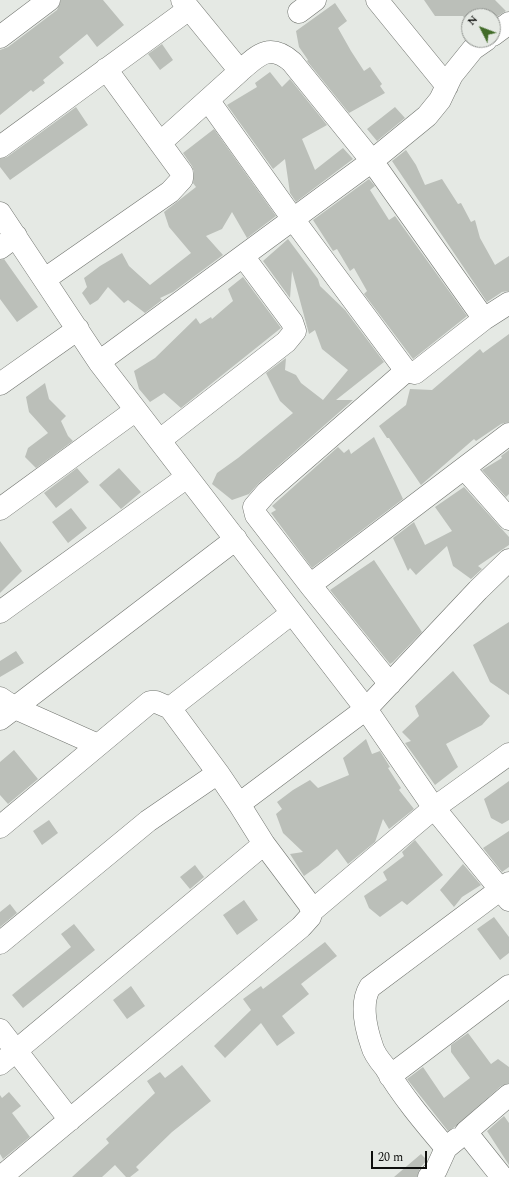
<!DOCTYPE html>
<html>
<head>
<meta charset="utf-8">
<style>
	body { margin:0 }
	#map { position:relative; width:509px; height:1177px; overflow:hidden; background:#e5e9e4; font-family:Spectral,serif }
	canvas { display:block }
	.north { position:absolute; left:461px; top:8px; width:40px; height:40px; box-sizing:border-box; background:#e5e9e4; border:1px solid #8f928e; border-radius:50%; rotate:312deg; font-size:11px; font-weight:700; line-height:16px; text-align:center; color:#0e0f0d }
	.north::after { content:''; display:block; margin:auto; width:14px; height:18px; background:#416b28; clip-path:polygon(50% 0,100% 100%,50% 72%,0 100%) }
	.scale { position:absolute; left:371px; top:1151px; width:56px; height:18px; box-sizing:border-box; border:2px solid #0e0f0d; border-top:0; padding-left:5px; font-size:12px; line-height:14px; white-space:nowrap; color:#0e0f0d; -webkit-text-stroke:3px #e5e9e4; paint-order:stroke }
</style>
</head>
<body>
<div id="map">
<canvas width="509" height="1177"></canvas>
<div class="north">N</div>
<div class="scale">20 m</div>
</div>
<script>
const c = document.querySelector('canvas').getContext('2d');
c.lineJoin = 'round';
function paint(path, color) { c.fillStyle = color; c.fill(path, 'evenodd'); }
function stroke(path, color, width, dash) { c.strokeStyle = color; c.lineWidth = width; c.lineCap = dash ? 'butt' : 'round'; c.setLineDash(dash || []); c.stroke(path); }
paint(new Path2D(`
	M61 0H103L124 25 97 47 87 34 59 57 64 63 43 80 45 83 33 92 31 90 0 115V50L8 47 57 10Z
	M424 0H495L506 11 493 19V16H469V25L463 16H435Z
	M335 3 347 21 338 28 351 51 364 71 370 67 382 84 380 86 385 93 349 113 307 61 308 60 299 47 296 31Z
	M162 44 173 60 160 70 148 54Z
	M270 72 282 87 290 79 327 125 302 139 315 170 343 148 353 159 296 202 290 193 285 159 273 169 227 105 257 87 255 83Z
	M76 107 88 125 10 180 0 167V159L7 157Z
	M395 107 405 118 377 141 367 129Z
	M214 129 276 216 247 238 232 212 222 229 206 236 223 255 173 292 160 298 162 300 145 313 128 300 124 303 108 287 98 300 90 305 82 293 87 287 84 278 100 266 122 253 129 266 150 285 191 253 169 227 164 212 196 187 193 183 194 173 192 166 183 153Z
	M406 150 416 165 425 185 442 179 458 204 461 203 471 222 475 220 480 238 495 265 509 256V291L502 292 487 302 392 161Z
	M369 179 375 186 370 190 389 220 395 216 467 316 413 359 364 294 367 291 354 268 350 271 337 249 333 251 313 220Z
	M288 239 318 279 320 286 345 310 384 362 336 400H353L259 483 249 494 232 500 212 484 217 473 238 458 293 413 280 401 266 373 286 358 285 370 296 375 301 383 323 400 348 370 322 349 315 330 309 334 292 271 290 298 263 261Z
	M4 259 38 307 17 322 0 299V260Z
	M243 277 281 328 181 408 164 393 150 402 139 389 134 371 155 358 196 318 200 324 211 317 212 319 233 301 228 289Z
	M509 334V422L501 424 476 441 474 439 421 485 389 438H387L379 426 406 405 410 389 432 390 480 349 483 353Z
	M45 383 49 399 66 416 61 421 68 436 73 441 36 468 25 457 28 448 48 433 29 412 26 397Z
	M374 437 403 499 312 568 271 513 276 510 272 506 338 447 344 453 349 449 351 454Z
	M509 450V494L506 497 482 470 502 458 501 456Z
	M77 468 89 482 56 508 44 493Z
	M119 468 141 492 121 509 99 485Z
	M464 487 509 537V545L478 566 482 569 471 579 453 566 447 546 416 575 410 568 408 571 393 538 414 522 425 545 452 531 435 507Z
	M71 508 87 528 68 543 52 522Z
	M0 541 22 571 0 593Z
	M374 560 422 632 393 662 390 664 330 590Z
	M509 622V695L490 682 473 645Z
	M16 651 24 663 0 677V661Z
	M453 671 490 716 482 725 446 744 458 767 435 785 405 743 411 741 402 732 419 716 415 706Z
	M366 739 372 754 380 751 390 767 388 768 401 788 399 790 414 809 389 829 383 819 375 842 348 864 337 849 318 866 304 876 290 854 303 852 283 833 276 814 282 809 277 802 293 790 310 780 318 788 349 775 343 758Z
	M14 750 38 779 8 804 0 795V762Z
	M509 781V820L502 824 491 818 484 799Z
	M49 820 58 833 42 845 33 831Z
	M509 831V867L502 872 483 848Z
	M415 840 443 875 407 905 402 901 380 917 369 908 364 896 387 880 383 872 404 856 402 852Z
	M463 864 481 885 462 897 454 907 440 890Z
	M195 865 204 877 190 889 180 877Z
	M244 900 258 920 237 935 223 915Z
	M10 904 17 913 0 927V912Z
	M494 917 509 937V953L500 960 477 929Z
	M74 924 95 950 23 1008 12 995 71 947 61 934Z
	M325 942 337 956 301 984 309 994 282 1016 295 1033 277 1046 261 1023 225 1058 214 1046 251 1010 243 999 261 986 263 989Z
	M131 986 145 1006 127 1019 113 1000Z
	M468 1033 491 1064 498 1059 509 1067V1083L501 1086 455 1127 448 1131 407 1079 423 1067 444 1098 470 1078 451 1052V1045Z
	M182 1065 211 1101 172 1132 136 1167 139 1170 130 1177H126L115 1165 102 1177H72L109 1143 106 1139 155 1093 147 1081 160 1072 165 1078Z
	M9 1092 21 1106 12 1113 30 1137 3 1159 0 1154V1095L2 1098Z
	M504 1116 509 1123V1165L487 1131Z
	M421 1154 427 1160 420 1168 417 1177H394Z`), '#bbbfb9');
const minor = new Path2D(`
	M182 0 240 71C259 54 270 43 292 62L372 161 427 116 440 100 452 75 473 49 486 40
	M377 0 447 86
	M299 12 315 0
	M493 35 509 23
	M0 37 49 0
	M208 100 293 219 406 371 415 373 484 319
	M160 143 240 71
	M0 147 189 9
	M0 213 99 362 366 709 434 808 509 900
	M0 248 16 236
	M45 279 170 192 182 179V173L106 69
	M99 362 372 161 484 319 509 303
	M406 371 267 492 254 507 256 515 310 585 509 434
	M0 384 78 329
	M160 440 286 342 295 331 292 322 243 256
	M464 468 509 519
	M0 509 136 410
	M310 585 390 684
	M0 612 187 477
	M0 698 15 708 98 745
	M170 708 218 773
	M0 719 236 539
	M0 827 150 702H156L170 708 292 613
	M312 911 434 808 509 754
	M0 943 148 821 218 773 239 804
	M0 1030 70 1120
	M0 1064 264 844
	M390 1076 509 986
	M446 1148C424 1122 402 1096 385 1067 380 1061 374 1054 372 1046 366 1029 360 1003 370 987L509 883
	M1 1177 301 927 310 917 312 911 309 904 264 844 239 804 366 709 478 590 509 560
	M429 1177 436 1170 446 1148 457 1139
	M502 1177 466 1132 509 1095`);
stroke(minor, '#71746f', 23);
stroke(minor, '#fff', 22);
</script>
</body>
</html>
